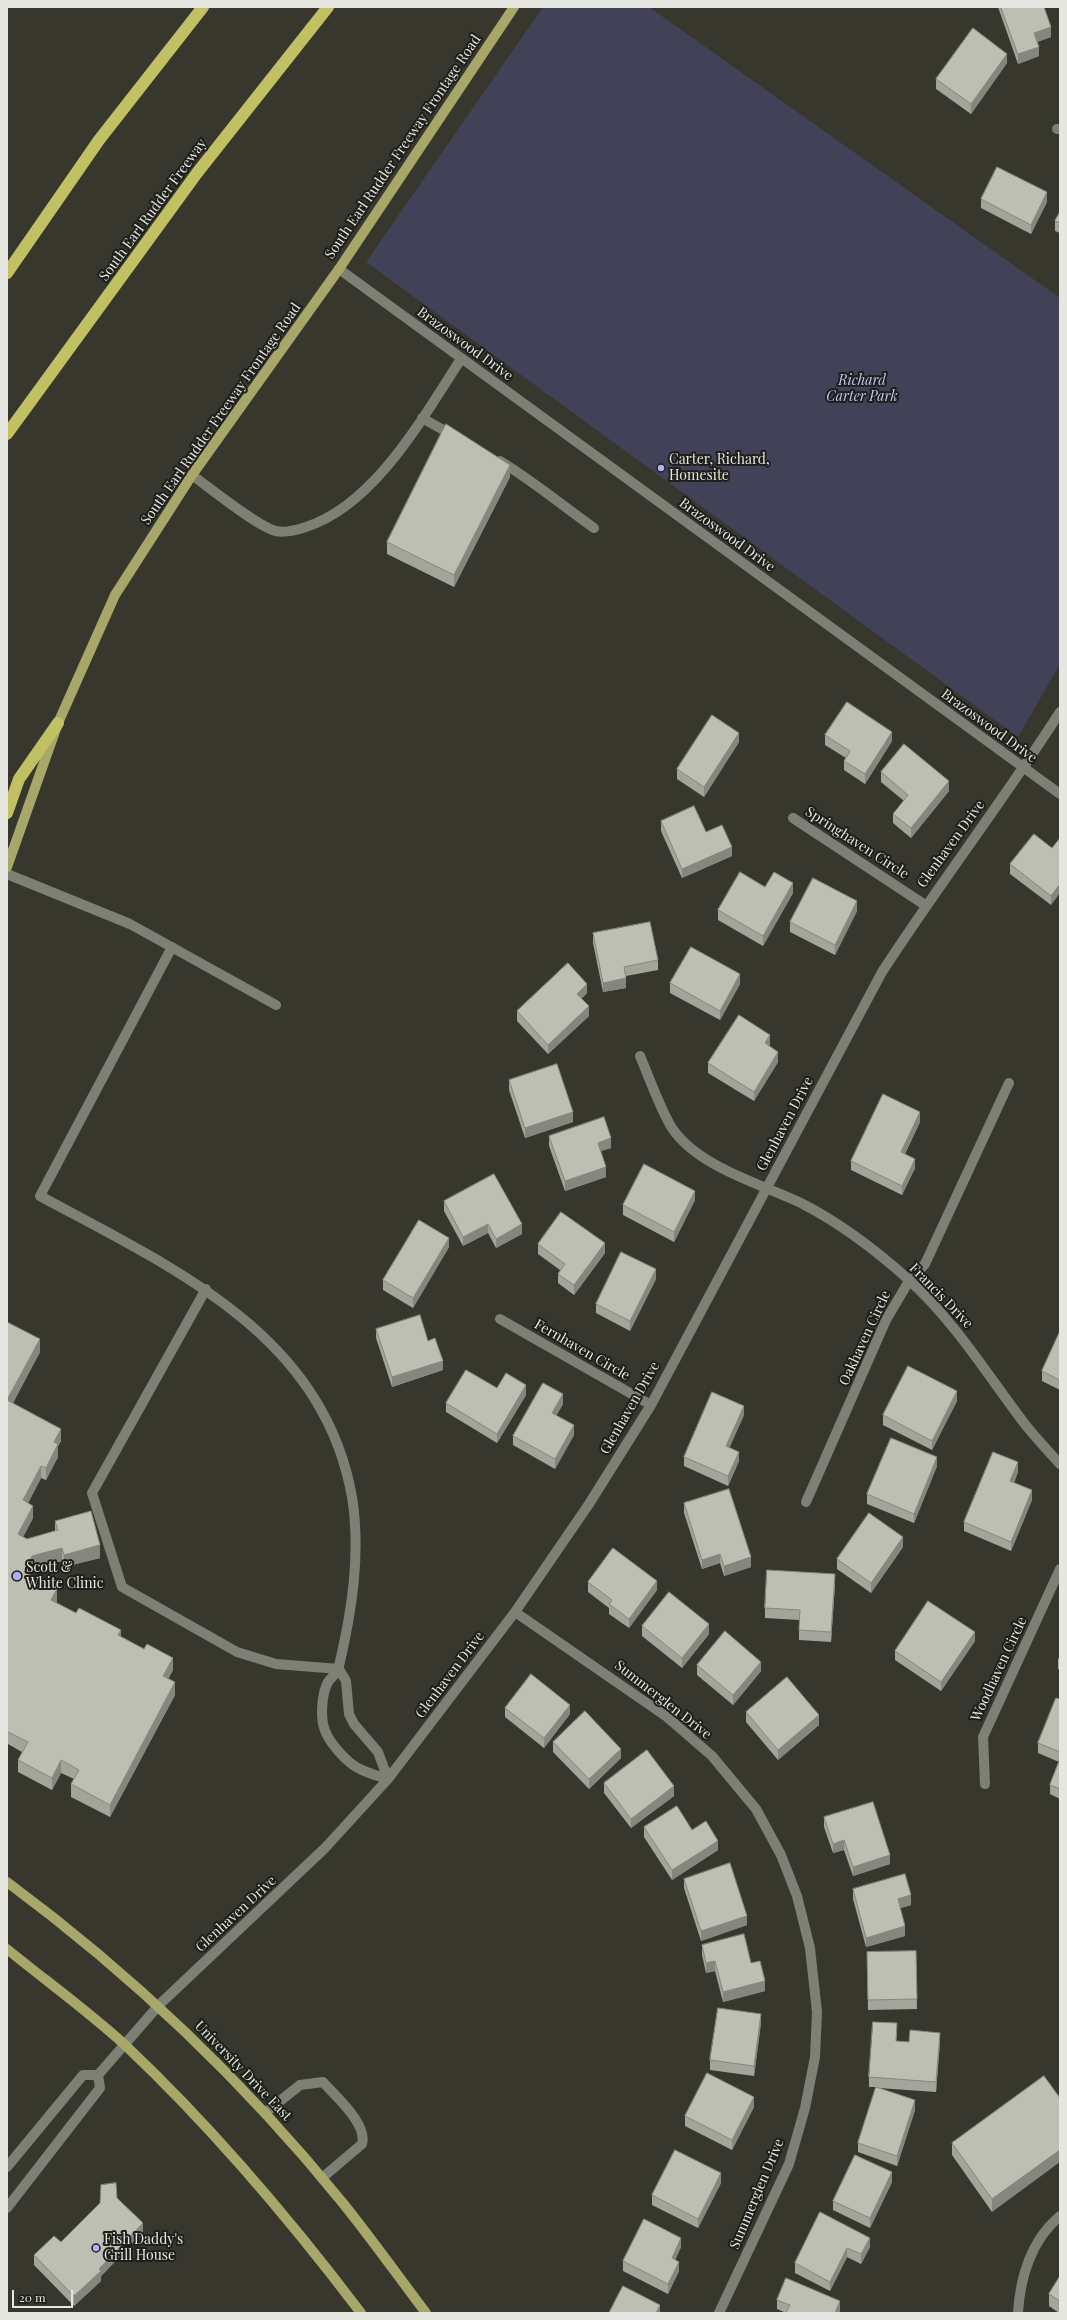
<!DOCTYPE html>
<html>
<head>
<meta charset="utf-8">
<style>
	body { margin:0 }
	#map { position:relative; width:1067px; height:2320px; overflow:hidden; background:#37372e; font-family:"Playfair Display",serif }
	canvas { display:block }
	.frame { position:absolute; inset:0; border:8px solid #e7e7e1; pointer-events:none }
	.scale { position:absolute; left:12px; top:2290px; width:61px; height:18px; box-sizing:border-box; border:2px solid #e7e7e1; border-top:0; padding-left:5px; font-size:12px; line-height:14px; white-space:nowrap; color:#e7e7e1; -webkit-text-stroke:3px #1e1e1a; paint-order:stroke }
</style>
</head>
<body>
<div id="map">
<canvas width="1067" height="2320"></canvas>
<div class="frame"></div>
<div class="scale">20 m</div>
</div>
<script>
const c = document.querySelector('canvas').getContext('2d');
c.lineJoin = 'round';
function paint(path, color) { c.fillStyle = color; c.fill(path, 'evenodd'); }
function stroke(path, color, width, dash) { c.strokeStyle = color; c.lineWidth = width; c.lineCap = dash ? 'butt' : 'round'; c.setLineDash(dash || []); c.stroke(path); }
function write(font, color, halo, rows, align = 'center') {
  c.font = font + ' "Playfair Display",serif'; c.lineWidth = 4; c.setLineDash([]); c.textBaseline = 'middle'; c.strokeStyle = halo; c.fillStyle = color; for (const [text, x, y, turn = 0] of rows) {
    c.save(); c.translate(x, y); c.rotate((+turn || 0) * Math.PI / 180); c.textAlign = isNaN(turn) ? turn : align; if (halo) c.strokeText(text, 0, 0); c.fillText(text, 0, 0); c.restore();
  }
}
paint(new Path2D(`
	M543 7H649L1060 298V664L1018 737 366 262Z`), '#414257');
stroke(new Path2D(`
	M1057 129H1060
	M339 269 1060 794
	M422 418 454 436
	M500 461C533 481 563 506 594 528
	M192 475C210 488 258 527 276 531 285 533 297 530 306 527 375 505 423 417 461 359
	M793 818 925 905
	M7 874 130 924 276 1005
	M172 947 40 1196C171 1267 323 1333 352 1497 361 1553 352 1611 339 1666 338 1673 332 1676 328 1682 322 1693 321 1712 323 1724 326 1740 347 1764 362 1770 370 1774 379 1776 388 1779
	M640 1056C649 1077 661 1111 672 1128 698 1167 761 1184 801 1203 840 1223 877 1251 909 1280 955 1322 987 1374 1024 1423 1035 1437 1048 1451 1060 1464
	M206 1289 92 1493 122 1587 237 1652 276 1664 339 1669
	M500 1319 651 1405
	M806 1502 886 1320 909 1281 925 1264 1009 1083
	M515 1612 667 1717 712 1756 756 1809 781 1855 797 1896 810 1948 817 2012 815 2057 805 2108 789 2164 719 2313
	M339 1669 346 1681 349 1714 354 1724 378 1752 388 1779
	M985 1784 983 1737 1060 1569
	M98 2075 159 2005 325 1848 388 1779 515 1612 589 1504 651 1405 882 972C939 884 1003 801 1060 712
	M265 2113 300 2085 323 2082C335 2096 368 2124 362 2144L322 2178
	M7 2167 83 2075H98
	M7 2208 100 2088 98 2075
	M1018 2313C1020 2278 1031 2240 1060 2216`), '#7f8075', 10);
stroke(new Path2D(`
	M7 867 58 723 115 595 192 475 339 269 514 7
	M7 1882C134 1976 242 2079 342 2202 371 2238 398 2276 426 2313
	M7 1949C46 1981 88 2011 125 2045 212 2127 289 2218 361 2313`), '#a7a76a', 10);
stroke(new Path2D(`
	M7 273 99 140 203 7
	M7 434 197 173 328 7
	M7 813 19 779 58 723`), '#c1c163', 12);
paint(new Path2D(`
	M998 7H1044L1051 37 1037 42 1039 56 1018 64Z
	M1007 63 971 114 936 89V79Z
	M981 199 1047 202 1031 234 981 208Z
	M1060 212V233L1055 231V221Z
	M510 477 454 587 387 554V542Z
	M825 735 892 741 865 784 844 770V761L846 758 825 745Z
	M739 742 704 797 677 779V769Z
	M881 772 949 791 911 838 893 823V814L904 801 881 782Z
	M661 821 706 832 732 856 682 878 661 831Z
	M1052 848 1051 905 1010 874V864Z
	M765 887 793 893 763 946 718 920V910Z
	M857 911 835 955 790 932V922Z
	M593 933 658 960V970L626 976V988L603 992 593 943Z
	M670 983 740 984 720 1020 670 993Z
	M587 993 581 999 589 1016 548 1054 517 1021V1011Z
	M770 1044 769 1046 778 1062 754 1101 708 1073V1063Z
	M509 1080 573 1122 525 1138 509 1090Z
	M920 1122 905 1154 915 1168 902 1195 851 1170V1161Z
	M549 1136 611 1148 601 1151 606 1177 565 1191 549 1146Z
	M695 1200 674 1242 623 1215V1205Z
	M444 1201 522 1234 496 1248 488 1233 463 1246 444 1211Z
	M538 1244 605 1253 574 1295 558 1283V1274L560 1270 538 1254Z
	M449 1247 413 1308 383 1290V1280Z
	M656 1279 630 1331 596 1313V1304Z
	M7 1322 40 1352 13 1403 61 1441 58 1446V1457L46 1480 41 1478 28 1503 33 1518 23 1537 27 1539 55 1531V1521L100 1558 64 1567 62 1561 32 1568 29 1574 57 1602 56 1603 121 1637 173 1670 168 1679 175 1695 110 1817 71 1797V1784L74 1779 61 1773 52 1790 18 1772V1760L22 1752 8 1744Z
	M376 1329 443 1370 392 1387 376 1338Z
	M1060 1331V1390L1042 1381V1371Z
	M497 1388 526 1395 497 1443 446 1412V1403Z
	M957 1401 932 1450 883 1425V1415Z
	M563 1404 556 1416 574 1435 555 1469 513 1445V1436Z
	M744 1415 729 1448 739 1461 728 1486 684 1466V1457Z
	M937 1466 914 1523 867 1504V1494Z
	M1018 1472 1014 1483 1032 1500 1011 1551 964 1531V1522Z
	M684 1503 751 1567 724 1576 720 1563 702 1569 684 1513Z
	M903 1547 871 1593 837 1569V1559Z
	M588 1582 657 1590 629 1628 609 1614V1608L588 1592Z
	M835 1584 831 1642 799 1640V1620L765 1618V1608Z
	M642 1626 709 1634 682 1668 642 1636Z
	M975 1641 941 1691 895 1660V1651Z
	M1060 1656V1670L1058 1669V1659Z
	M697 1665 761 1671 733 1705 697 1675Z
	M1060 1699V1799L1050 1794V1785L1059 1762 1038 1753V1743Z
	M505 1708 570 1714 544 1748 505 1717Z
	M746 1712 819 1725 778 1760 746 1722Z
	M553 1742 621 1758 589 1789 553 1752Z
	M604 1783 674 1796 631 1828 604 1793Z
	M824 1817 890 1864 853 1876 844 1850 833 1853 824 1827Z
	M644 1827 718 1850 672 1880 644 1837Z
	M684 1879 747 1925 701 1941 684 1888Z
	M853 1889 911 1905 900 1908 905 1936 866 1947 853 1899Z
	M702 1945 751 1963 765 1991 723 2002 715 1971 706 1973 702 1955Z
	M916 1951 917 2009 868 2010 867 1952Z
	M761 2023 754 2076 710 2070V2060Z
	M897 2033 896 2041 909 2042H940L936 2092 878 2088 915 2110 897 2166 858 2152V2143L876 2087H869V2077Z
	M1044 2076 992 2212 952 2155V2143Z
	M754 2107 732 2150 685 2126V2116Z
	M892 2182 870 2228 833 2210V2201Z
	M721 2183 698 2228 652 2205V2195Z
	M117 2198 143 2233 101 2276V2281L74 2306 34 2265V2255L61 2242 100 2203Z
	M820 2212 870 2247 861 2264 847 2257 830 2291 795 2273V2263Z
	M681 2247 675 2260 679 2271 668 2294 623 2271V2261Z
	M1060 2276V2313H1059L1049 2306V2294Z
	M777 2300 840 2311 839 2313H786L777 2309Z`), '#a3a49a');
paint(new Path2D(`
	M1051 27V37L1034 43V33Z
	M1039 47V56L1018 64V54Z
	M1007 54V63L971 114V104Z
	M1047 192V202L1031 234V225Z
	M510 465V477L454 587V575Z
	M892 732V741L865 784V774Z
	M739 733V742L704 797V787Z
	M949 781V791L911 838V828Z
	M732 847V856L682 878V869Z
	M793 883V893L763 946V936Z
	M1060 884V893L1051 905V896Z
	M857 901V911L835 955V945Z
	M740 974V984L720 1020V1011Z
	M626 978V988L603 992V983Z
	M587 984V993L577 1003V994Z
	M589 1006V1016L548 1054V1045Z
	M770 1035V1044L765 1053V1043Z
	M778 1052V1062L754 1101V1092Z
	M573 1112V1122L525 1138V1128Z
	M920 1112V1122L901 1161V1152Z
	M611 1138V1148L598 1152V1143Z
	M915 1159V1168L902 1195V1186Z
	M606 1167V1177L565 1191V1181Z
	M695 1191V1200L674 1242V1232Z
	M488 1224V1233L463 1246V1237Z
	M522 1224V1234L496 1248V1239Z
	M449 1238V1247L413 1308V1298Z
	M605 1243V1253L574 1295V1285Z
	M656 1269V1279L630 1331V1321Z
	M40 1339V1352L7 1413V1400Z
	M443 1361V1370L392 1387V1377Z
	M526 1385V1395L497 1443V1434Z
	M957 1391V1401L932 1450V1441Z
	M563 1394V1404L552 1423V1413Z
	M744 1406V1415L726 1456V1446Z
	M574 1425V1435L555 1469V1459Z
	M61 1429V1441L58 1446V1457L46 1480V1468L54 1442Z
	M739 1452V1461L728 1486V1476Z
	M937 1457V1466L914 1523V1514Z
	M1018 1462V1472L1010 1491V1481Z
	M41 1466V1478L23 1513V1500Z
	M1032 1490V1500L1011 1551V1542Z
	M33 1506V1518L18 1547V1534Z
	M903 1537V1547L871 1593V1583Z
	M100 1545V1558L64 1567V1555Z
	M62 1548V1561L32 1568 24 1584V1572L32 1556Z
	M720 1554V1563L702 1569V1560Z
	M751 1557V1567L724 1576V1566Z
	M835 1574V1584L831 1642V1632Z
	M657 1581V1590L629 1628V1619Z
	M57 1589V1602L51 1612V1600Z
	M709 1624V1634L682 1668V1658Z
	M121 1630V1643L118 1635Z
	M975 1632V1641L941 1691V1682Z
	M173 1658V1670L163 1689V1676Z
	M761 1662V1671L733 1705V1695Z
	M175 1682V1695L110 1817V1805Z
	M570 1705V1714L544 1748V1738Z
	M819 1715V1725L778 1760V1750Z
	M8 1732V1744L7 1746V1733Z
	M621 1749V1758L589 1789V1779Z
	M61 1760V1773L52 1790V1778Z
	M674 1786V1796L631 1828V1819Z
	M844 1840V1850L833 1853V1844Z
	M718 1841V1850L672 1880V1870Z
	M890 1855V1864L853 1876V1867Z
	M911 1895V1905L898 1909V1899Z
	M747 1916V1925L701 1941V1931Z
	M905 1926V1936L866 1947V1938Z
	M715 1961V1971L706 1973V1963Z
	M765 1981V1991L723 2002V1992Z
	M761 2014V2023L754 2076V2066Z
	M940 2033V2042L936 2092V2082Z
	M754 2097V2107L732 2150V2140Z
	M915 2100V2110L897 2166V2156Z
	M1060 2150V2162L992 2212V2199Z
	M892 2172V2182L870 2228V2218Z
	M721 2173V2183L698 2228V2219Z
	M143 2223V2233L101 2276V2281L74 2306V2296L99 2269Z
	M681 2238V2247L672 2267V2258Z
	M870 2238V2247L861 2264V2254Z
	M847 2248V2257L830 2291V2282Z
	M679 2262V2271L668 2294V2284Z
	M840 2301V2311L839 2313H835Z
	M660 2305V2313H656Z`), '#85867d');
const building = new Path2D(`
	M1001 7H1044L1051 27 1034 33 1039 47 1018 54Z
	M973 28 1007 54 971 104 936 79Z
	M997 167 1047 192 1031 225 981 199Z
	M1060 212V223L1055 221Z
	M446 424 510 465 454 575 387 542Z
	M847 702 892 732 865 774 844 761 850 751 825 735Z
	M712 715 739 733 704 787 677 769Z
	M904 744 949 781 911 828 893 814 908 795 881 772Z
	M694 806 706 832 722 825 732 847 682 869 661 821Z
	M1034 834 1052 848 1060 838V884L1051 896 1010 864Z
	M740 872 765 887 774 872 793 883 763 936 718 910Z
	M813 878 857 901 835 945 790 922Z
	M650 922 658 960 624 967 626 978 603 983 593 933Z
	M691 947 740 974 720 1011 670 983Z
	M568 963 587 984 577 994 589 1006 548 1045 517 1011Z
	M739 1015 770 1035 765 1043 778 1052 754 1092 708 1063Z
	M557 1064 573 1112 525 1128 509 1080Z
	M883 1094 920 1112 901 1152 915 1159 902 1186 851 1161Z
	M604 1117 611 1138 598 1143 606 1167 565 1181 549 1136Z
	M644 1164 695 1191 674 1232 623 1205Z
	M494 1174 522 1224 496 1239 488 1224 463 1237 444 1201Z
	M561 1212 605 1243 574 1285 558 1274 565 1264 538 1244Z
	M419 1220 449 1238 413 1298 383 1280Z
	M621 1252 656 1269 630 1321 596 1304Z
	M420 1315 428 1341 435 1338 443 1361 392 1377 376 1329Z
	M7 1322 40 1339 7 1400 61 1429 54 1442 58 1444 46 1468 41 1466 23 1500 33 1506 18 1534 27 1539 58 1530 55 1521 91 1511 100 1545 64 1555 62 1548 32 1556 24 1572 57 1589 51 1600 76 1613 79 1608 121 1630 118 1635 144 1649 147 1644 173 1658 163 1676 175 1682 110 1805 71 1784 79 1770 61 1760 52 1778 18 1760 28 1742 8 1732 7 1733Z
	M1060 1331V1380L1042 1371Z
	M908 1366 957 1391 932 1441 883 1415Z
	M466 1370 497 1388 506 1373 526 1385 497 1434 446 1403Z
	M543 1383 563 1394 552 1413 574 1425 555 1459 513 1436Z
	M712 1392 744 1406 726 1446 739 1452 728 1476 684 1457Z
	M891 1438 937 1457 914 1514 867 1494Z
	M993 1452 1018 1462 1010 1481 1032 1490 1011 1542 964 1522Z
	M729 1489 751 1557 724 1566 720 1554 702 1560 684 1503Z
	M869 1513 903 1537 871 1583 837 1559Z
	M613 1548 657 1581 629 1619 609 1604 612 1600 588 1582Z
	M767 1570 835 1574 831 1632 799 1630 800 1610 765 1608Z
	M669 1592 709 1624 682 1658 642 1626Z
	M928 1601 975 1632 941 1682 895 1651Z
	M725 1631 761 1662 733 1695 697 1665Z
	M531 1674 570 1705 544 1738 505 1708Z
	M787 1677 819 1715 778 1750 746 1712Z
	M1056 1698 1060 1699V1752L1038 1743Z
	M585 1711 621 1749 589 1779 553 1742Z
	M647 1750 674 1786 631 1819 604 1783Z
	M1060 1759V1789L1050 1785Z
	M873 1802 890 1855 853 1867 844 1840 833 1844 824 1817Z
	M677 1806 692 1830 706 1821 718 1841 672 1870 644 1827Z
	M730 1863 747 1916 701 1931 684 1879Z
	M905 1874 911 1895 898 1899 905 1926 866 1938 853 1889Z
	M744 1934 751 1963 760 1961 765 1981 723 1992 715 1961 706 1963 702 1945Z
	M916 1951 917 1999 868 2000 867 1952Z
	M718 2008 761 2014 754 2066 710 2060Z
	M873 2022 897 2023 896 2041 909 2042 910 2030 940 2033 936 2082 869 2077Z
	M707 2073 754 2097 732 2140 685 2116Z
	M1044 2076 1060 2098V2150L992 2199 952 2143Z
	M876 2087 915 2100 897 2156 858 2143Z
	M675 2150 721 2173 698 2219 652 2195Z
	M855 2155 892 2172 870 2218 833 2201Z
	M116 2183 117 2198 143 2223 99 2269 101 2271 74 2296 34 2255 54 2236 61 2242 100 2203 101 2185Z
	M820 2212 870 2238 861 2254 847 2248 830 2282 795 2263Z
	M644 2219 681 2238 672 2258 679 2262 668 2284 623 2261Z
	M1060 2276V2301L1049 2294Z
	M786 2278 840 2301 835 2313H786L790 2305 777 2300Z
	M623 2286 660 2305 656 2313H609Z`);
paint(building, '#bebfb3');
stroke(building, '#85867d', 1);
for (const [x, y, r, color] of [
	[661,468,4,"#aeaefa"],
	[17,1576,5,"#aeaefa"],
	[96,2248,4,"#aeaefa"]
]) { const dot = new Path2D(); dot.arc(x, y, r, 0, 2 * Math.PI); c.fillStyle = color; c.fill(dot); stroke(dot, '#1e1e1a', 1.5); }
write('14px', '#e7e7e1', '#1e1e1a', [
	["South Earl Rudder Freeway Frontage Road",403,147,-56],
	["South Earl Rudder Freeway",153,210,-54],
	["Brazoswood Drive",465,344,36],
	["South Earl Rudder Freeway Frontage Road",221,414,-55],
	["Brazoswood Drive",727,535,36],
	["Brazoswood Drive",989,726,36],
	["Springhaven Circle",857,843,33],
	["Glenhaven Drive",951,844,-54],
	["Glenhaven Drive",785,1124,-62],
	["Francis Drive",941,1296,46],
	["Oakhaven Circle",865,1338,-65],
	["Fernhaven Circle",582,1350,30],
	["Glenhaven Drive",630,1408,-60],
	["Woodhaven Circle",999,1669,-65],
	["Glenhaven Drive",450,1675,-53],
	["Summerglen Drive",663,1700,38],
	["Glenhaven Drive",236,1914,-43],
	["University Drive East",243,2071,46],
	["Summerglen Drive",757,2194,-67]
]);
write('italic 14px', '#c5c7f6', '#1e1e1a', [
	["Richard",862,381],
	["Carter Park",862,397]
]);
write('14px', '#e7e7e1', '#1e1e1a', [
	["Carter, Richard,",669,460],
	["Homesite",669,476],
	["Scott &",26,1568],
	["White Clinic",26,1584],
	["Fish Daddy's",104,2240],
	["Grill House",104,2256]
], 'left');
</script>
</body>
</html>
